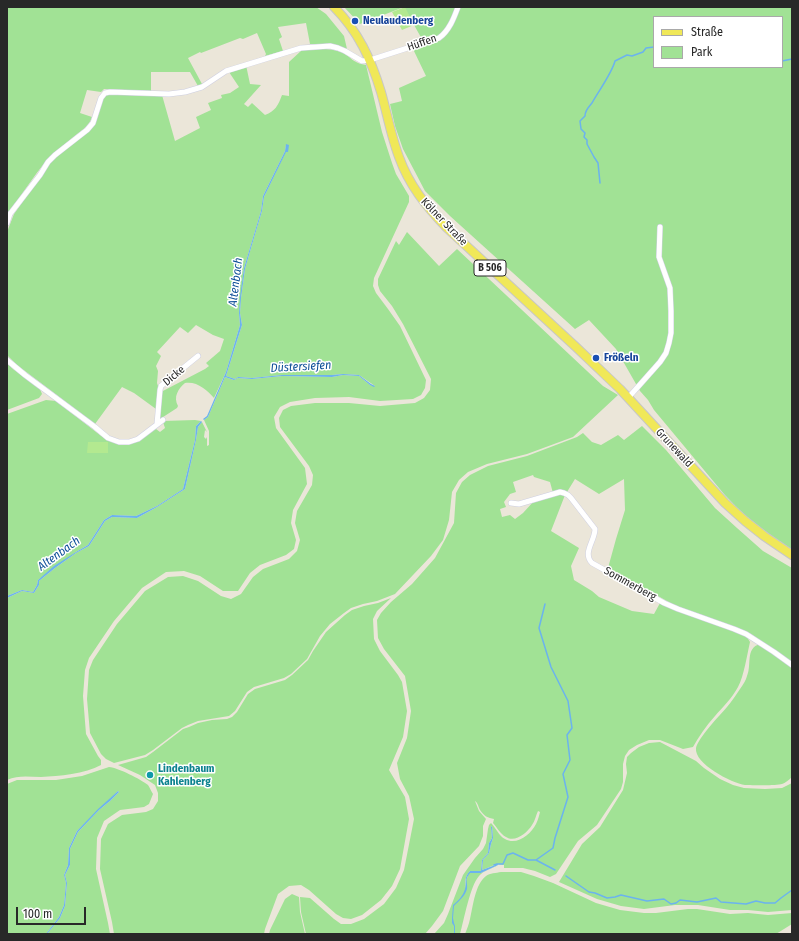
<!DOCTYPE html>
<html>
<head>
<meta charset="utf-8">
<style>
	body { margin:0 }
	#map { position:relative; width:799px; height:941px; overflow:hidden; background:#ebe6d9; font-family:"Fira Sans Condensed",sans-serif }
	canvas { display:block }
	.frame { position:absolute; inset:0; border:8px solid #282828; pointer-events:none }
	.legend { position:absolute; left:653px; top:16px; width:130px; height:52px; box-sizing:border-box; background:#fff; border:1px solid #a9a9a9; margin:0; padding:5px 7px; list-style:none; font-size:12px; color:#282828 }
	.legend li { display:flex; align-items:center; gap:8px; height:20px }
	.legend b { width:20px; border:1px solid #a9a9a9 }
	.scale { position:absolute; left:16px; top:907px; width:70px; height:18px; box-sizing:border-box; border:2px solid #282828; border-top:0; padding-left:5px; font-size:12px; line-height:14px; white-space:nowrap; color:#282828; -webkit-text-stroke:3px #fff; paint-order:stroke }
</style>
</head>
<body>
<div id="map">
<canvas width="799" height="941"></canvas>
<div class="frame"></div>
<ul class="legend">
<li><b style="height:5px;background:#f0e858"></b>Straße</li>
<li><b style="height:11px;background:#a1e295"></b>Park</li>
</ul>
<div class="scale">100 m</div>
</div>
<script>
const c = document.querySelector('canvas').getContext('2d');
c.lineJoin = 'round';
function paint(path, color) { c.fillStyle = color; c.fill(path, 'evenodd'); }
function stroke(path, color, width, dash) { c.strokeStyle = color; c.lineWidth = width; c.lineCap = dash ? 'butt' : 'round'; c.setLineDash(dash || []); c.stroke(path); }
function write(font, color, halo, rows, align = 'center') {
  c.font = font + ' "Fira Sans Condensed",sans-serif'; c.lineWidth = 3; c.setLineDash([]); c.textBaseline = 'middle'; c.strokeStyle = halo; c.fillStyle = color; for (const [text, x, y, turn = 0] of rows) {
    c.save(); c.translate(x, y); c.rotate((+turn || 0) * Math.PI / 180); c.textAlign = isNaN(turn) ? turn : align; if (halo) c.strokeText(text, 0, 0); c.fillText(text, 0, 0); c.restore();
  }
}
paint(new Path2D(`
	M7 7H147L151 8 170 7H316L326 14 344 36 347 49C334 44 323 44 310 44L306 23 278 27 282 37 279 39 283 51 265 56 266 54 257 33 243 39 240 38 201 53 200 52 188 58 202 84 198 86 190 72H151V91L104 89 101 92 87 90 80 113 92 117C89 127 79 132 71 139 63 146 53 153 46 161 33 177 22 195 9 211L7 212Z
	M344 7H792V550L769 534 744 515 724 494 654 410 648 400 640 391 616 349 589 320 575 329 450 216 425 191 403 149 395 126 390 104 402 101 399 88 426 76 413 49 441 39 423 41 404 7 360 24ZM654 17H782V67H654Z
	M310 49C320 49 331 48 341 52 352 57 352 63 366 65L382 132 392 163 396 174 409 196V202L374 278 373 286 376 293 388 309 400 326 426 380 425 388 421 395 413 399 380 401 349 397 315 398 290 402 280 407 274 417 276 428 305 468 307 484 293 510 291 523 296 540 294 549 286 555 260 565 250 573 238 591H223L200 576 184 571 166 572 142 588 114 621 89 658 85 670 83 696 86 734 98 756 101 760V765C85 774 59 776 41 777 29 777 18 775 7 780V598L22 591 34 593 39 585V581L55 568 76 553 89 546 105 521 112 517 137 518 157 507 185 489 196 440 198 427 202 422 207 432 205 430 204 437 206 439 207 437V446L209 445V431L204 420 208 417 225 377 234 380 238 378 252 379 282 376 332 377 343 375 359 376 370 385 375 386 359 375 343 374 332 375H282L252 378 238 377 235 379 226 376 242 325 240 313 241 298 245 269 251 248 262 211 264 197 286 151 288 152 286 145 285 151 263 196 261 211 244 268 239 313 240 325 226 372 214 398C207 390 197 381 185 383 178 389 173 397 178 406L177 408 160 419 159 418 161 408V392L205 369 209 366 206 363 220 351 224 339 213 335 196 325 188 333 180 327 157 352 161 356 156 366 158 371 157 383 158 386 156 409 134 393 122 387 95 424 17 365 7 355V232L14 214 50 163 63 151 89 130 102 101 105 96 111 94 162 95 175 141 200 128 196 117 211 110 208 103 222 98 221 95 230 93 239 87 229 72 246 65 250 84 261 85 244 104 248 107 252 103 265 115C275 111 278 106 282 95L289 96V62L302 50Z
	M407 232 439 266 457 249 603 386 618 395 573 437 527 454 487 464 468 472 459 480 452 492 449 520 443 540 431 556 395 594 377 601 363 604 351 608 344 613 330 624 320 636 307 659 291 674 284 678 254 687 247 692 235 711 229 716 198 721 188 725 182 728 153 750 145 755 114 763 106 759 101 754 90 733 87 699 89 670 93 660 117 624 145 591 168 577 183 576 198 581 221 596 231 599 241 594 253 577 263 569 289 559 297 551 300 540 295 523 297 511 312 485 313 475 309 466 280 427 279 418 283 410 291 406 315 403H349L380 406 415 403 424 398 430 390 431 379 403 324 392 306 380 291 378 285V279L396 241 399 245Z
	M7 363 13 369 40 389 42 394 39 398 7 410Z
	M46 400 56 401 100 435 108 440 125 444 153 430 156 429 160 432 165 428 163 422V421L195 420 201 421 196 426 195 440 183 489 157 506 136 516 112 515 104 520 88 545 76 552 38 580 37 585 33 592 22 590 7 596V414Z
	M642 426 666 450 715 508 737 528 763 551 792 568V663L751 634 738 628 674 605 608 568 616 539 625 510 624 479 599 494 575 479 567 492 562 491 553 493 550 482 534 477 533 475 513 482 516 492 510 494 504 502 506 507 500 509 502 517 510 515 515 519 523 513 534 501 557 495 562 494 565 495 551 531 579 548 571 566 574 580 592 591 599 597 632 611 654 614 660 603 672 609 736 632 747 637 750 642C747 655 744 676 738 687 732 698 723 707 715 716 706 726 699 736 693 747L683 749 660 740H649L637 745 629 750 625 756 623 764V782L621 789 597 825 578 841 556 874 550 877 535 871 523 868H504V865L497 864 482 870 483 860 489 853 491 844 493 838 492 826 491 827 492 838 489 843 488 853 482 860 481 871H470C465 876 465 882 465 889L466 881 469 872 481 873 498 865C492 869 484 870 479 876 470 886 464 920 460 934H455L454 932V934H434L444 923 448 914 463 875 475 858 483 849 486 843 488 829 489 825 491 823C496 828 499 836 505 839 517 846 531 834 536 824 538 820 539 816 540 812L538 811C536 815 535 821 532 825 527 833 515 843 506 837 500 834 497 827 493 823L494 819C488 818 484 816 480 810 478 806 478 803 475 801L479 811 486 819 483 826V836L479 846 460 866 443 911 432 926 425 934H306L301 912 300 897 310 898 334 919 341 924H351L364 919 384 904 396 888 404 870 414 819 409 796 400 779 397 763 407 738 411 711 405 676 384 649 378 638 377 620 381 613 391 602 412 584 435 558 454 523 456 493 462 482 470 475 488 466 527 456 577 437 583 433 592 442 601 445 618 435 624 440Z
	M391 598 377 611 373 619 374 639 380 651 398 675 402 682 407 711 403 737 389 770 405 797 409 819 400 869 392 886 381 900 362 915 351 919 343 918 336 914 309 890 301 885 289 886 278 894 265 929 264 934H114L112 922 100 869 101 839 108 824 122 815 146 812 153 809 158 801V793L155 785 140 775 118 765 146 757 153 752 183 729 189 727 198 723 212 720 227 719 232 717 237 712 248 694 255 689 285 680 292 675 308 660 313 651 326 632 345 615 352 610 364 606 378 603Z
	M760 644 792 668V777C789 780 785 783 782 784 776 786 751 785 745 785 732 783 694 764 696 748 698 738 720 715 727 707 732 701 736 695 740 689 743 685 746 680 747 676 752 665 745 648 760 644Z
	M660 742 696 761 704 768 720 779 733 785 744 788 765 789 782 788 792 783V910L768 912 748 910H730L698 905H675L644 909 621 906 597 899 559 882 582 844 600 827 623 790 627 773 626 764 627 757 631 753 639 747 649 743Z
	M109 767C119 768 140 779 148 785 150 788 151 791 153 794L149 804 144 807 120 810 104 821 97 838 96 869 108 923 110 934H47L60 918 65 906 67 883 65 875 70 865V849L78 832 99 810 110 801 119 792 118 791 77 831 69 848 68 865 64 875 66 883 64 905 59 917 46 934H7V784L17 780H56L82 776Z
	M501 872H521L534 876 553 883 596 903 620 910 644 913H656L688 909H697L730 914 748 913 768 915 792 913V924L776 934H465C467 929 469 924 470 919 473 907 475 884 486 876 490 873 496 873 501 872Z
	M292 894 299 897 300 912 305 934H269L270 930 285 899Z`), '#a1e295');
paint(new Path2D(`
	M405 7 414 25 402 30 392 12Z
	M88 442H108V453H87Z`), '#b3e990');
paint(new Path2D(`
	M286 144 289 145 288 152H286L264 197 262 211 251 248 245 269 241 298 240 313 242 325 226 376 235 379 238 377 252 378 282 375H332L343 374 359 375 371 384 375 386 374 387 370 385 359 376 343 375 332 377 282 376 252 379 238 378 234 380 225 377 208 417 204 420 203 419 207 416 226 372 240 325 239 313 240 297 244 268 261 211 263 196 285 151Z
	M201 421 202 422 198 427 196 440 185 489 157 507 137 518 112 517 105 521 89 546 76 553 55 568 39 581V585L34 593 22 591 7 598V596L22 590 33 592 37 585 38 580 54 566 76 552 88 545 104 520 112 515 136 516 157 506 183 489 195 440 196 426Z
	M118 791 119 792 110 801 99 810 78 832 70 849V865L65 875 67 883 65 906 60 918 47 934H46L59 917 64 905 66 883 64 875 68 865 69 848 77 831 98 809Z
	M492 826 493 838 491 844 489 853 483 860 482 870 498 864V865L481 873H470C464 880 468 882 467 889 465 896 459 901 454 906L453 918 454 923 455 926V934H454V926L452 923V918L453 905C458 901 463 896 465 889 467 883 463 878 470 871H481L482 860 488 853 489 843 492 838 491 827Z`), '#6bb3ee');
stroke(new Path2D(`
	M782 61 792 59
	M600 183 598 163 594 157 587 144V140L584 137 585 133 581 129 580 121 585 116C585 110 589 107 592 103 598 92 612 73 615 61L627 55 632 56 643 52 646 48 654 47
	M536 860 553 848 555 838 568 797 563 774 570 760 567 735 572 728 568 701 551 667 539 628 545 604
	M494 865 497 864H503L507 855 513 853 528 860H536L555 870
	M566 876 589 892 595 893 607 898 615 897 621 895 647 901 664 899 671 904 676 903 680 900 697 902 716 898 721 902 746 904 756 901 765 903H775L781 898 792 890`), '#6bb3ee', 1.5);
const street = new Path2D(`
	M7 223 10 214 40 175 48 162 55 155 87 130 93 123 101 98 105 93 110 92 169 94 185 92 202 87 226 71 301 48 330 46 338 48 345 51 362 61 370 60 439 38C449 31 454 18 458 7
	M7 360 25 375 95 427 108 438 119 442H129L138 439 163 420
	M628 398 660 362 666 353 669 343 671 333V311L670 288 659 257 660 227
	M157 424 160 390 161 386 198 356
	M511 503 519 504 560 492 564 493 568 495 571 498 595 529C595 541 582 553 592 563L664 603 678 609 734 629 746 634 774 652 792 665`);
const primary = new Path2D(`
	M334 7C358 31 371 59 381 92 387 113 391 136 399 157 409 185 426 206 446 227L576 347 620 389 725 503 745 521 764 536 792 555`);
stroke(street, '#cecfe1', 6);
stroke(primary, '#c7c7c7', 10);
stroke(street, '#fff', 5);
stroke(primary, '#f0e858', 8);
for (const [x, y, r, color] of [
	[355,21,4,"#1a4fb4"],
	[596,358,4,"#1a4fb4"],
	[150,775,4,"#0f9aa8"]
]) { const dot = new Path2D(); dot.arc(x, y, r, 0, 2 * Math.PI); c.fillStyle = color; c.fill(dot); stroke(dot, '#fff', 1.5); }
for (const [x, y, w] of [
	[490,268,32]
]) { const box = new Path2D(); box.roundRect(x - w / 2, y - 8, w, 16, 3); c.fillStyle = '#fff'; c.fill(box); stroke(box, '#282828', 1); }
write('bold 10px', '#282828', null, [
	["B 506",490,268]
]);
write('bold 11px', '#164399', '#fff', [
	["Neulaudenberg",363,21],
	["Frößeln",604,358]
], 'left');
write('11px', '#282828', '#fff', [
	["Hüffen",422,43,-19],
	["Kölner Straße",444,222,46],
	["Dicke",174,376,-40],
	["Grunewald",674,448,47],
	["Sommerberg",630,584,29]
]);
write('bold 11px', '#0d838f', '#fff', [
	["Lindenbaum",158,769],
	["Kahlenberg",158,782]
], 'left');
write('italic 12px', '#0d4f97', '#fff', [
	["Altenbach",236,282,-83],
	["Düstersiefen",301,367,-3],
	["Altenbach",59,554,-36]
]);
</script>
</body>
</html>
